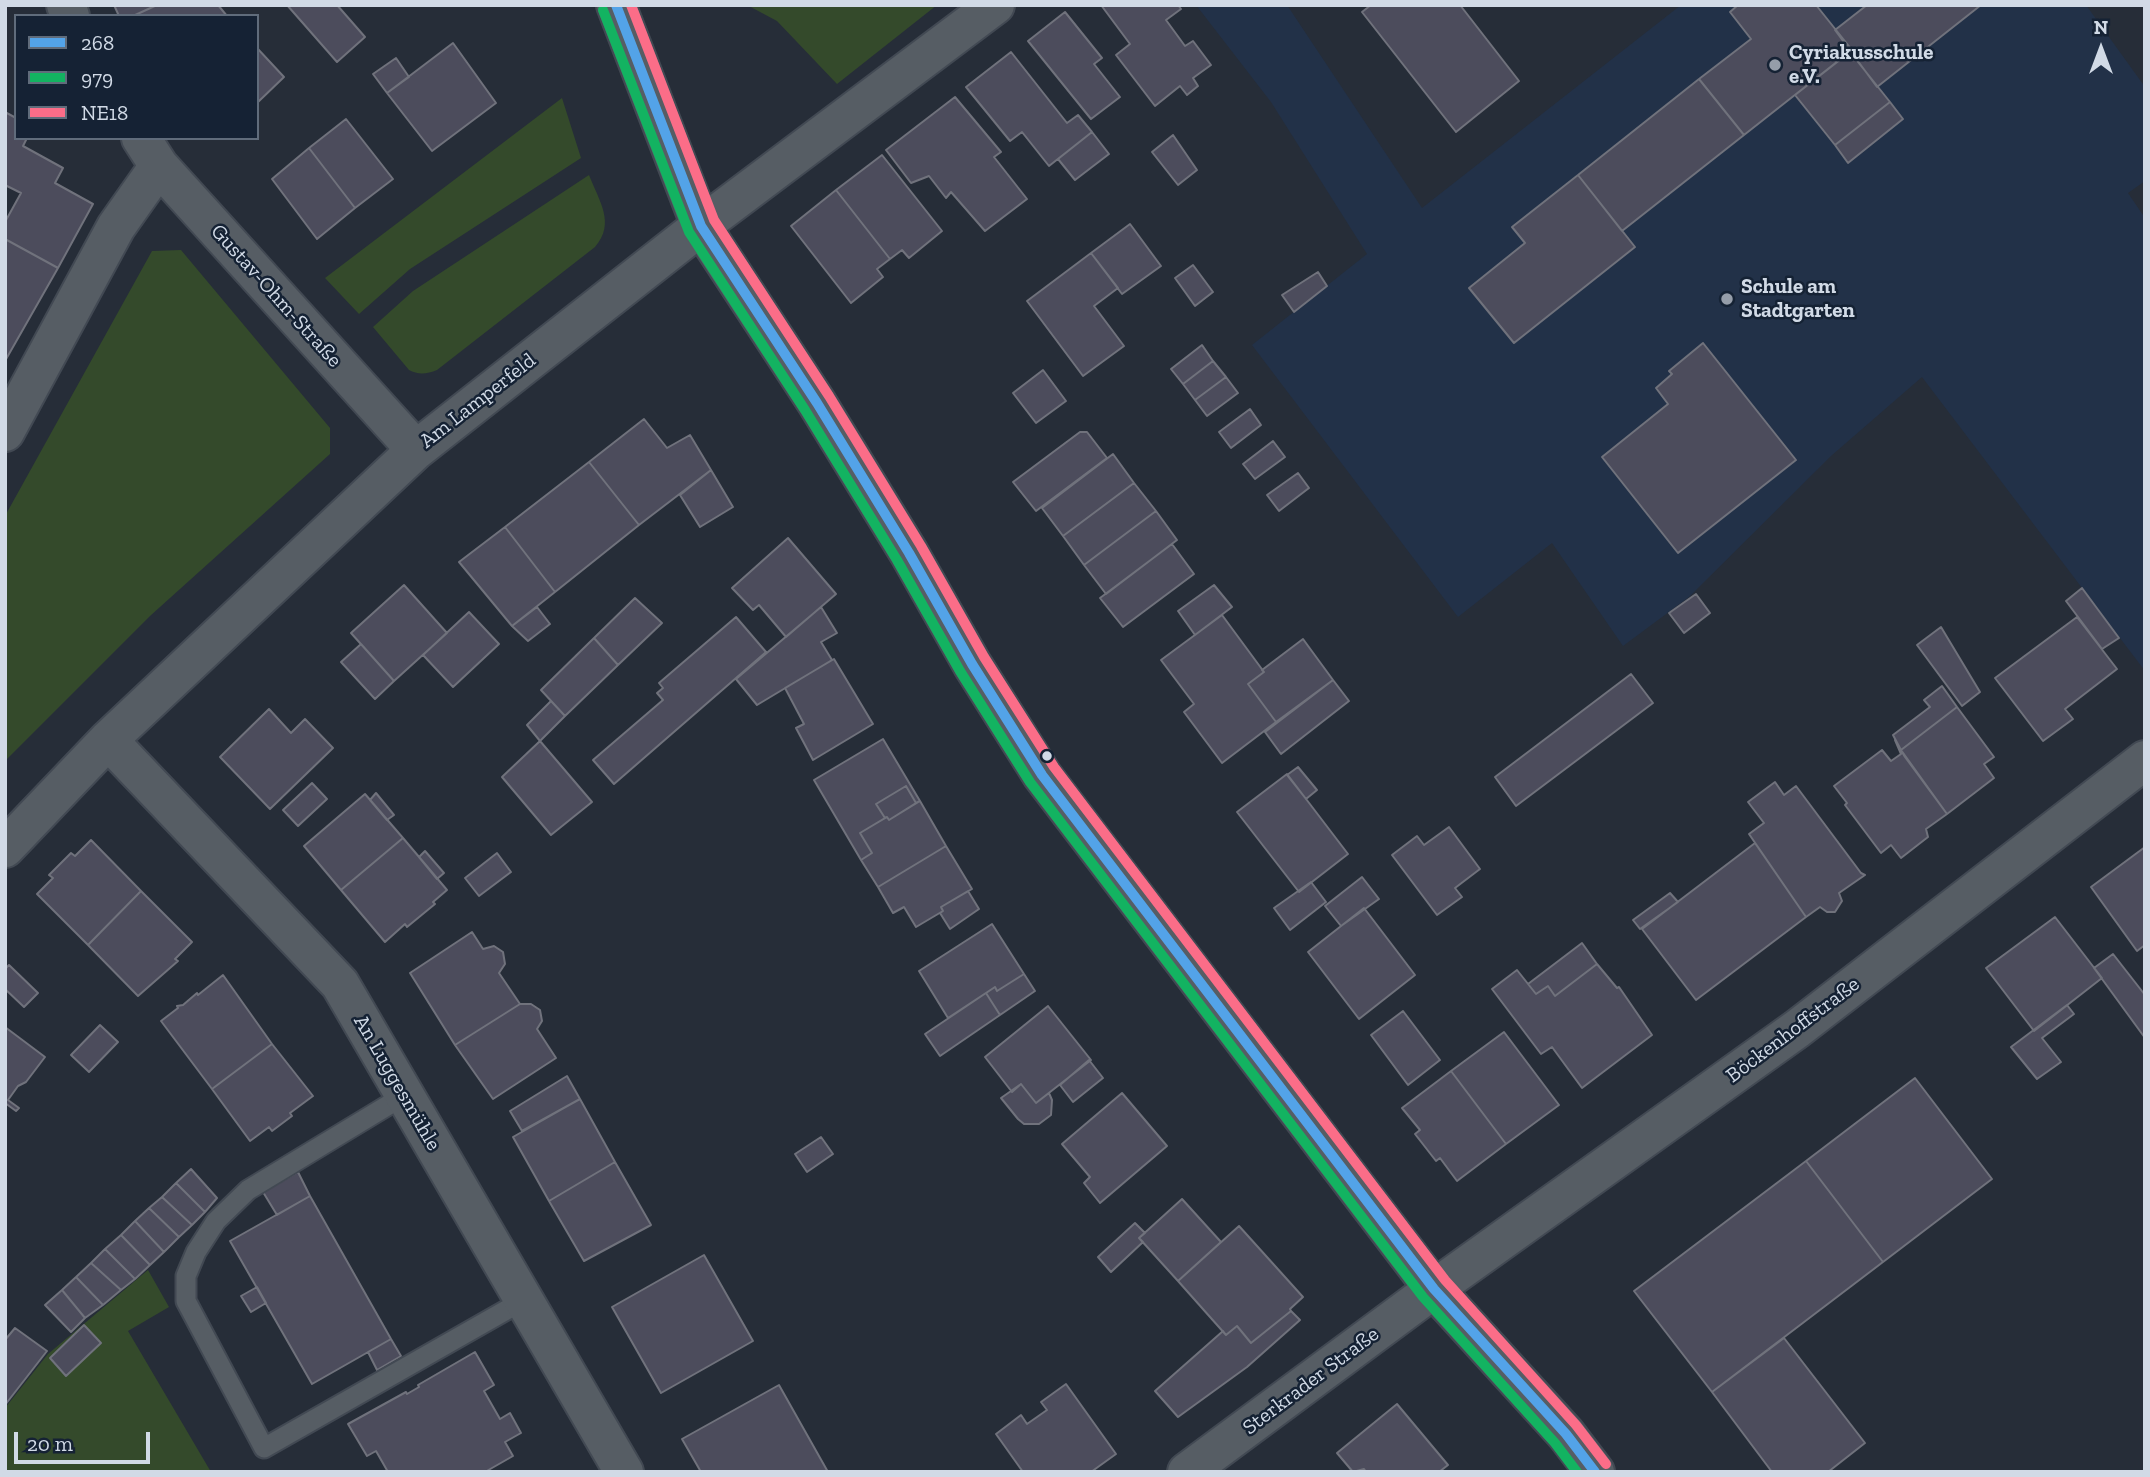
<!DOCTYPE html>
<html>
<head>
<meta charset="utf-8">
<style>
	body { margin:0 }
	#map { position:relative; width:2150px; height:1477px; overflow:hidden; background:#262d38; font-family:"Zilla Slab",serif }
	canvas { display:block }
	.frame { position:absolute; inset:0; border:7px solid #d1dae6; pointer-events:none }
	.legend { position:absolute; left:14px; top:14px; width:245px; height:126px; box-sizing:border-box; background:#152234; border:2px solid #606c7b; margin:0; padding:9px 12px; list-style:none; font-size:21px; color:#d1dae6 }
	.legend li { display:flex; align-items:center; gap:14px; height:35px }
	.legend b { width:35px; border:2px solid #606c7b }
	.north { position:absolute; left:2066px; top:14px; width:70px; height:70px; -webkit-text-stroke:5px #152234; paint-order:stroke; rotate:0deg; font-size:19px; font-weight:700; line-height:28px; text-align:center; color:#d1dae6 }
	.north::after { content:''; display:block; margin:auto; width:24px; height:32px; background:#d1dae6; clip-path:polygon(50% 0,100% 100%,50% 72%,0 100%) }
	.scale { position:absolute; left:14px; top:1432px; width:136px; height:32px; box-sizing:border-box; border:4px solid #d1dae6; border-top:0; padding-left:9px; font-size:21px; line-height:24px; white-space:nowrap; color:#d1dae6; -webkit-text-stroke:5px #152234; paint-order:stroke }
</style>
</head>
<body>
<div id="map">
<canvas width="2150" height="1477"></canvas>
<div class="frame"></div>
<ul class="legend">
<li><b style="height:9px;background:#53a3e8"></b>268</li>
<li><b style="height:9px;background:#13b361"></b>979</li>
<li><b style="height:9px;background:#fb6d88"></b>NE18</li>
</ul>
<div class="north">N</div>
<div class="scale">20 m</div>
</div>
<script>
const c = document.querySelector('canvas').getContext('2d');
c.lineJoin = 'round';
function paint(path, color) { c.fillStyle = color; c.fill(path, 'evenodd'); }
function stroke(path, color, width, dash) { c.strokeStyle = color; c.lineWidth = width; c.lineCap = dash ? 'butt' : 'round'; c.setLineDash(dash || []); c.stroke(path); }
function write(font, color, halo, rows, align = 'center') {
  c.font = font + ' "Zilla Slab",serif'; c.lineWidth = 5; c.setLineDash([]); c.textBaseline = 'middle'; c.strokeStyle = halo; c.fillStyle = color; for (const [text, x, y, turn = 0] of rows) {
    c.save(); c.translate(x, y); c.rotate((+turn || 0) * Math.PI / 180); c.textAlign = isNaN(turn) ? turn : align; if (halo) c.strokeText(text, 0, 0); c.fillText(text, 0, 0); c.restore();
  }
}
paint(new Path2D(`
	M1196 5H1287L1422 208 1681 5H2086L2145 87V181L2128 193 2145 218V671L1922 377 1831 456 1689 597 1623 646 1552 543 1458 617 1252 345 1367 254 1271 102Z`), '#223148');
paint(new Path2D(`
	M747 5H937L837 84 777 21Z
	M562 98 581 158 410 269 359 314 325 278Z
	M589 175C599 201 616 223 595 247L437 370C427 374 418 375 409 370L373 327 413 291Z
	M181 250 330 428V454L150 616 5 761V516L152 251Z
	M148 1270 169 1307 128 1331 211 1472H5V1408L48 1354Z`), '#344a2b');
const building = new Path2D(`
	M114 5H157L133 16H119Z
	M157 5H218L227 16H133Z
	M287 5H337L365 37 337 62Z
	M1101 5H1178L1181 9 1166 20 1185 46 1193 41 1211 65 1193 78 1198 86 1187 95 1180 86 1155 106 1116 55 1130 44Z
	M1371 5H1460L1519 81 1456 132 1362 12Z
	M1738 5H1816L1852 50 1744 135 1699 79 1751 39 1730 12Z
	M1867 5H1981L1877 87 1835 30Z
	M1065 12 1102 58 1094 64 1120 97 1091 119 1028 41Z
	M453 43 496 103 432 151 387 93Z
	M257 48 284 77 257 103Z
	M1011 52 1067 123 1078 115 1092 132 1049 166 1022 132 1010 141 966 87Z
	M1850 52 1890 102 1835 145 1795 95Z
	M396 58 409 77 387 93 373 74Z
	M1699 79 1744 135 1622 231 1578 175Z
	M955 97 1001 152 994 157 1027 199 985 231 951 192 946 198 929 176 911 183 886 150Z
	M1890 102 1903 119 1848 163 1835 145Z
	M5 112 16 118V138H27L23 146 63 168 55 183 93 204 58 268 5 239V222L21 193 5 185Z
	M346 119 393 179 355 208 309 148Z
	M1092 132 1109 154 1075 180 1058 159Z
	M1173 135 1197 170 1178 185 1152 152Z
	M309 148 355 208 317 239 272 179Z
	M882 155 942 231 909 258 902 250 890 259 836 190Z
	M1578 175 1635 247 1514 343 1469 288 1525 243 1512 227Z
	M836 190 890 259 877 269 883 277 851 303 791 226Z
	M1130 224 1161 266 1122 294 1091 253Z
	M5 239 58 268 5 361Z
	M1091 253 1118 288 1094 306 1124 346 1083 376 1027 301Z
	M1193 265 1213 292 1195 306 1175 278Z
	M1318 272 1327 286 1294 312 1282 295Z
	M1703 343 1796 460 1678 553 1602 457 1668 404 1656 388 1672 374 1669 371Z
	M1202 345 1213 361 1183 384 1171 369Z
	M1213 361 1226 377 1195 400 1183 384Z
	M1043 370 1066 401 1036 423 1013 393Z
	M1226 377 1238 393 1207 416 1195 400Z
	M1250 409 1261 425 1231 448 1219 432Z
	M644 419 667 448 690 435 711 470 639 525 589 462Z
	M1080 432H1087L1107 458 1036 511 1013 482Z
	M1273 441 1285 457 1255 479 1243 464Z
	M1113 454 1134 483 1063 536 1042 508Z
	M589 462 639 525 555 592 505 527Z
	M711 470 733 507 700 527 680 495Z
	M1298 473 1309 488 1279 511 1267 495Z
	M1134 483 1156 511 1084 565 1063 536Z
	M1156 511 1177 540 1106 594 1084 565Z
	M505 527 555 592 512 626 459 562Z
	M788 538 836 594 786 637 759 605 753 610 732 588Z
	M1172 544 1194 574 1123 627 1100 598Z
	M404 585 447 633 394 681 351 633Z
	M1214 585 1232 607 1195 635 1178 611Z
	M2082 588 2119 638 2102 649 2066 601Z
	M1696 594 1710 613 1684 633 1669 613Z
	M635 598 662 623 618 665 594 638Z
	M537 607 550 624 528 641 512 626Z
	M821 607 837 633 821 642 832 660 757 705 736 679Z
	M469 612 499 644 453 687 423 655Z
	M1222 615 1264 672 1248 684 1276 722 1222 763 1184 712 1194 704 1161 660Z
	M736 617 766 652 614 784 593 760 663 700 657 693 663 688 659 683Z
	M2077 617 2117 669 2065 709 2073 719 2043 741 1995 678Z
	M1941 627 1980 692 1962 706 1917 645Z
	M594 638 618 665 565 716 541 690Z
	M1303 639 1333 680 1276 722 1248 684 1264 672 1262 670Z
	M361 644 394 681 375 699 341 662Z
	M834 659 873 724 813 760 796 728 804 724 785 688Z
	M1631 674 1653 703 1516 806 1495 777Z
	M1333 680 1349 701 1281 754 1265 732Z
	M1942 686 1957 707 1901 750 1893 735 1930 707 1924 700Z
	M551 701 565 716 540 741 527 725Z
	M1957 707 1994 757 1984 764 1994 778 1947 814 1901 750Z
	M269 709 291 733 305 719 333 748 270 809 220 757Z
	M883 739 920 801 916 803 906 786 876 804 885 818 860 833 872 853 861 860 814 780Z
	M1895 740 1905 757 1947 814 1926 829 1928 837 1901 858 1891 845 1881 853 1845 805 1847 803 1834 786 1882 750 1891 761 1901 754Z
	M540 741 592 802 551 835 502 777Z
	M1298 767 1317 790 1306 799 1287 775Z
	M1287 774 1348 854 1299 892 1237 812Z
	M1775 782 1784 795 1796 786 1861 873 1865 875 1839 893 1842 901 1835 912H1827L1820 907 1806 917 1749 834 1764 823 1748 802Z
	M312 783 327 799 298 826 283 810Z
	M906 786 916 803 889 820 887 817 885 818 876 804Z
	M376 793 394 815 387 820 370 800Z
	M365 794 403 838 341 890 304 846Z
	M920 801 946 846 878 887 861 860 872 853 860 833 887 817 889 820Z
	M1449 827 1480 869 1455 888 1462 897 1437 915 1392 855 1417 836 1424 845Z
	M403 838 447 890 433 902 435 904 407 927 405 924 385 942 341 890Z
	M91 840 141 891 88 945 37 894 53 878 49 875 71 853 75 856Z
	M1755 843 1806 917 1696 1000 1642 929Z
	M946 846 972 889 941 907 943 911 916 927 904 907 893 913 878 887Z
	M2145 847V945L2137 951 2091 887Z
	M425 851 444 873 437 879 419 857Z
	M497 853 511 872 479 896 465 878Z
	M1362 877 1379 899 1341 926 1325 906Z
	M1311 882 1326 902 1290 930 1274 908Z
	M141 891 192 942 175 959 178 961 138 996 88 945Z
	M968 891 979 909 950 929 940 913 943 911 941 907Z
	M1670 893 1678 902 1640 929 1633 920Z
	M1364 908 1415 975 1359 1019 1308 952Z
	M2055 917 2102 978 2034 1031 1986 968Z
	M992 924 1024 974 997 991 995 987 948 1018 919 971Z
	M472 932 483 949 494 946 503 952 505 964 499 973 520 1004 455 1045 410 973Z
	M1582 943 1597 964 1555 996 1548 986 1536 994 1528 984Z
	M2113 954 2145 995V1038L2094 968Z
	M1597 964 1617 988 1619 987 1652 1035 1582 1088 1552 1047 1541 1054 1492 989 1517 970 1536 994 1548 986 1555 996Z
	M9 965 38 993 24 1007 5 989V969Z
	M1024 974 1035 991 1000 1015 986 993 995 987 997 991Z
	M223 975 272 1044 212 1089 161 1021 178 1008 177 1006 183 1005 197 993 198 995Z
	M986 993 1000 1015 940 1056 925 1034Z
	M520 1004H531L540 1010 542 1021 537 1029 556 1058 493 1099 455 1045Z
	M2067 1005 2074 1014 2042 1038 2061 1062 2037 1079 2011 1047Z
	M1048 1006 1091 1060 1036 1103 1021 1084 1012 1092 985 1057Z
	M1403 1011 1440 1060 1408 1085 1371 1035Z
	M100 1025 118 1042 89 1072 71 1055Z
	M5 1027 45 1057 26 1082 18 1086 8 1100 19 1108 16 1111 5 1103Z
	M1504 1032 1559 1105 1506 1144 1451 1071Z
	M272 1044 313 1096 290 1113 292 1116 272 1131 269 1127 250 1141 212 1089Z
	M1089 1060 1103 1078 1073 1102 1060 1085Z
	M1451 1071 1506 1144 1457 1181 1440 1158 1436 1161 1415 1134 1420 1130 1402 1108Z
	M567 1076 580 1099 522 1131 510 1111Z
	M1915 1078 1992 1179 1883 1262 1806 1161Z
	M1021 1084 1036 1103 1049 1093 1052 1100 1051 1115 1039 1124H1024L1018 1119 1001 1098Z
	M1122 1093 1167 1146 1100 1203 1084 1183 1090 1177 1062 1144Z
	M580 1099 615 1162 549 1201 513 1137Z
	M821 1137 833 1154 807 1172 795 1154Z
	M1806 1161 1883 1262 1712 1392 1634 1291Z
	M615 1162 651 1225 584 1261 549 1201Z
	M191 1169 217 1198 205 1212 176 1183Z
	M298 1172 310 1196 277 1215 263 1192Z
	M176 1183 205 1212 192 1225 162 1197Z
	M310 1196 391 1339 312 1384 230 1241Z
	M162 1197 192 1225 179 1237 149 1208Z
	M1182 1199 1221 1242 1178 1281 1139 1238Z
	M149 1208 179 1237 164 1252 135 1221Z
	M135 1221 164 1252 150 1265 121 1235Z
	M1135 1223 1145 1233 1139 1238 1143 1242 1111 1272 1098 1257Z
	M1239 1226 1303 1297 1290 1309 1291 1311 1251 1343 1237 1326 1226 1335 1178 1281Z
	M121 1235 150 1265 135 1279 105 1249Z
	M105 1249 135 1279 121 1290 91 1263Z
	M704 1255 753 1341 661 1393 612 1307Z
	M91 1263 121 1290 103 1305 76 1277Z
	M76 1277 103 1305 85 1318 62 1290Z
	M257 1287 266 1303 251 1312 241 1296Z
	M62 1290 85 1318 71 1332 45 1305Z
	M1291 1311 1300 1320 1247 1367 1178 1417 1155 1391 1223 1331 1226 1335 1237 1326 1251 1343Z
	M84 1325 101 1343 66 1376 50 1358Z
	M15 1328 47 1351 5 1405V1340Z
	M1784 1338 1865 1443 1828 1472H1772L1712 1392Z
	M391 1339 401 1356 377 1370 368 1352Z
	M475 1352 494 1385 484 1391 500 1419 510 1413 521 1433 505 1442 513 1456 485 1472H388L376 1451 367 1456 348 1424 406 1392 407 1394 419 1387 418 1385Z
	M1066 1384 1116 1454 1091 1472H1023L996 1434 1021 1415 1027 1424 1047 1410 1041 1402Z
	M779 1385 828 1472H701L682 1439Z
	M1397 1404 1448 1465 1439 1472H1366L1364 1469 1353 1472 1337 1453Z`);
paint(building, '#4c4c5c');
stroke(building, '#70727c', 2);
const lane = new Path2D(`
	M405 1095 248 1190 216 1221 196 1252 186 1276V1301L264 1448 524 1300`);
const street = new Path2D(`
	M66 5 70 16
	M141 138 159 166 416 450
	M5 432 116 227 159 166
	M108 740 340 984 624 1472
	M5 848 108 740 416 450 701 226 995 5
	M1187 1472 1434 1289 1797 1029 2145 760`);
const secondary = new Path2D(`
	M616 5 701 226 817 403 909 553 972 664 1042 775 1434 1289 1566 1434 1595 1472`);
stroke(lane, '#424953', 23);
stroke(street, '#424953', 42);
stroke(secondary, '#424953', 42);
stroke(lane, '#565d64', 19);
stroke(street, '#565d64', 38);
stroke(secondary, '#565d64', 38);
stroke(new Path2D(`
	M616 5 701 226 817 403 909 553 972 664 1042 775 1434 1289 1566 1434 1595 1472`), '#53a3e8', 10);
stroke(new Path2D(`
	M603 10 689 232 805 410 897 560 960 671 1030 782 1423 1297 1555 1443 1577 1472`), '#13b361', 10);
stroke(new Path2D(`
	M631 5 714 220 829 396 921 546 984 657 1054 767 1445 1280 1576 1425 1606 1464`), '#fb6d88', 10);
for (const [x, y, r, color] of [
	[1775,65,7,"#959da9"],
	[1727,299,7,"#959da9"],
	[1047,756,6,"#d1dae6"]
]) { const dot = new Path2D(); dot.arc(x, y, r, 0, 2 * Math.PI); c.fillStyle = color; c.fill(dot); stroke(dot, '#152234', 2.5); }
write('bold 21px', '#d1dae6', '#152234', [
	["Cyriakusschule",1789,53],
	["e.V.",1789,77],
	["Schule am",1741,287],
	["Stadtgarten",1741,311]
], 'left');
write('21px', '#d1dae6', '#152234', [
	["Gustav-Ohm-Straße",276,296,48],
	["Am Lamperfeld",478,401,-38],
	["Böckenhoffstraße",1793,1030,-37],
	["An Luggesmühle",397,1083,60],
	["Sterkrader Straße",1311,1381,-37]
]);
</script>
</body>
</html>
